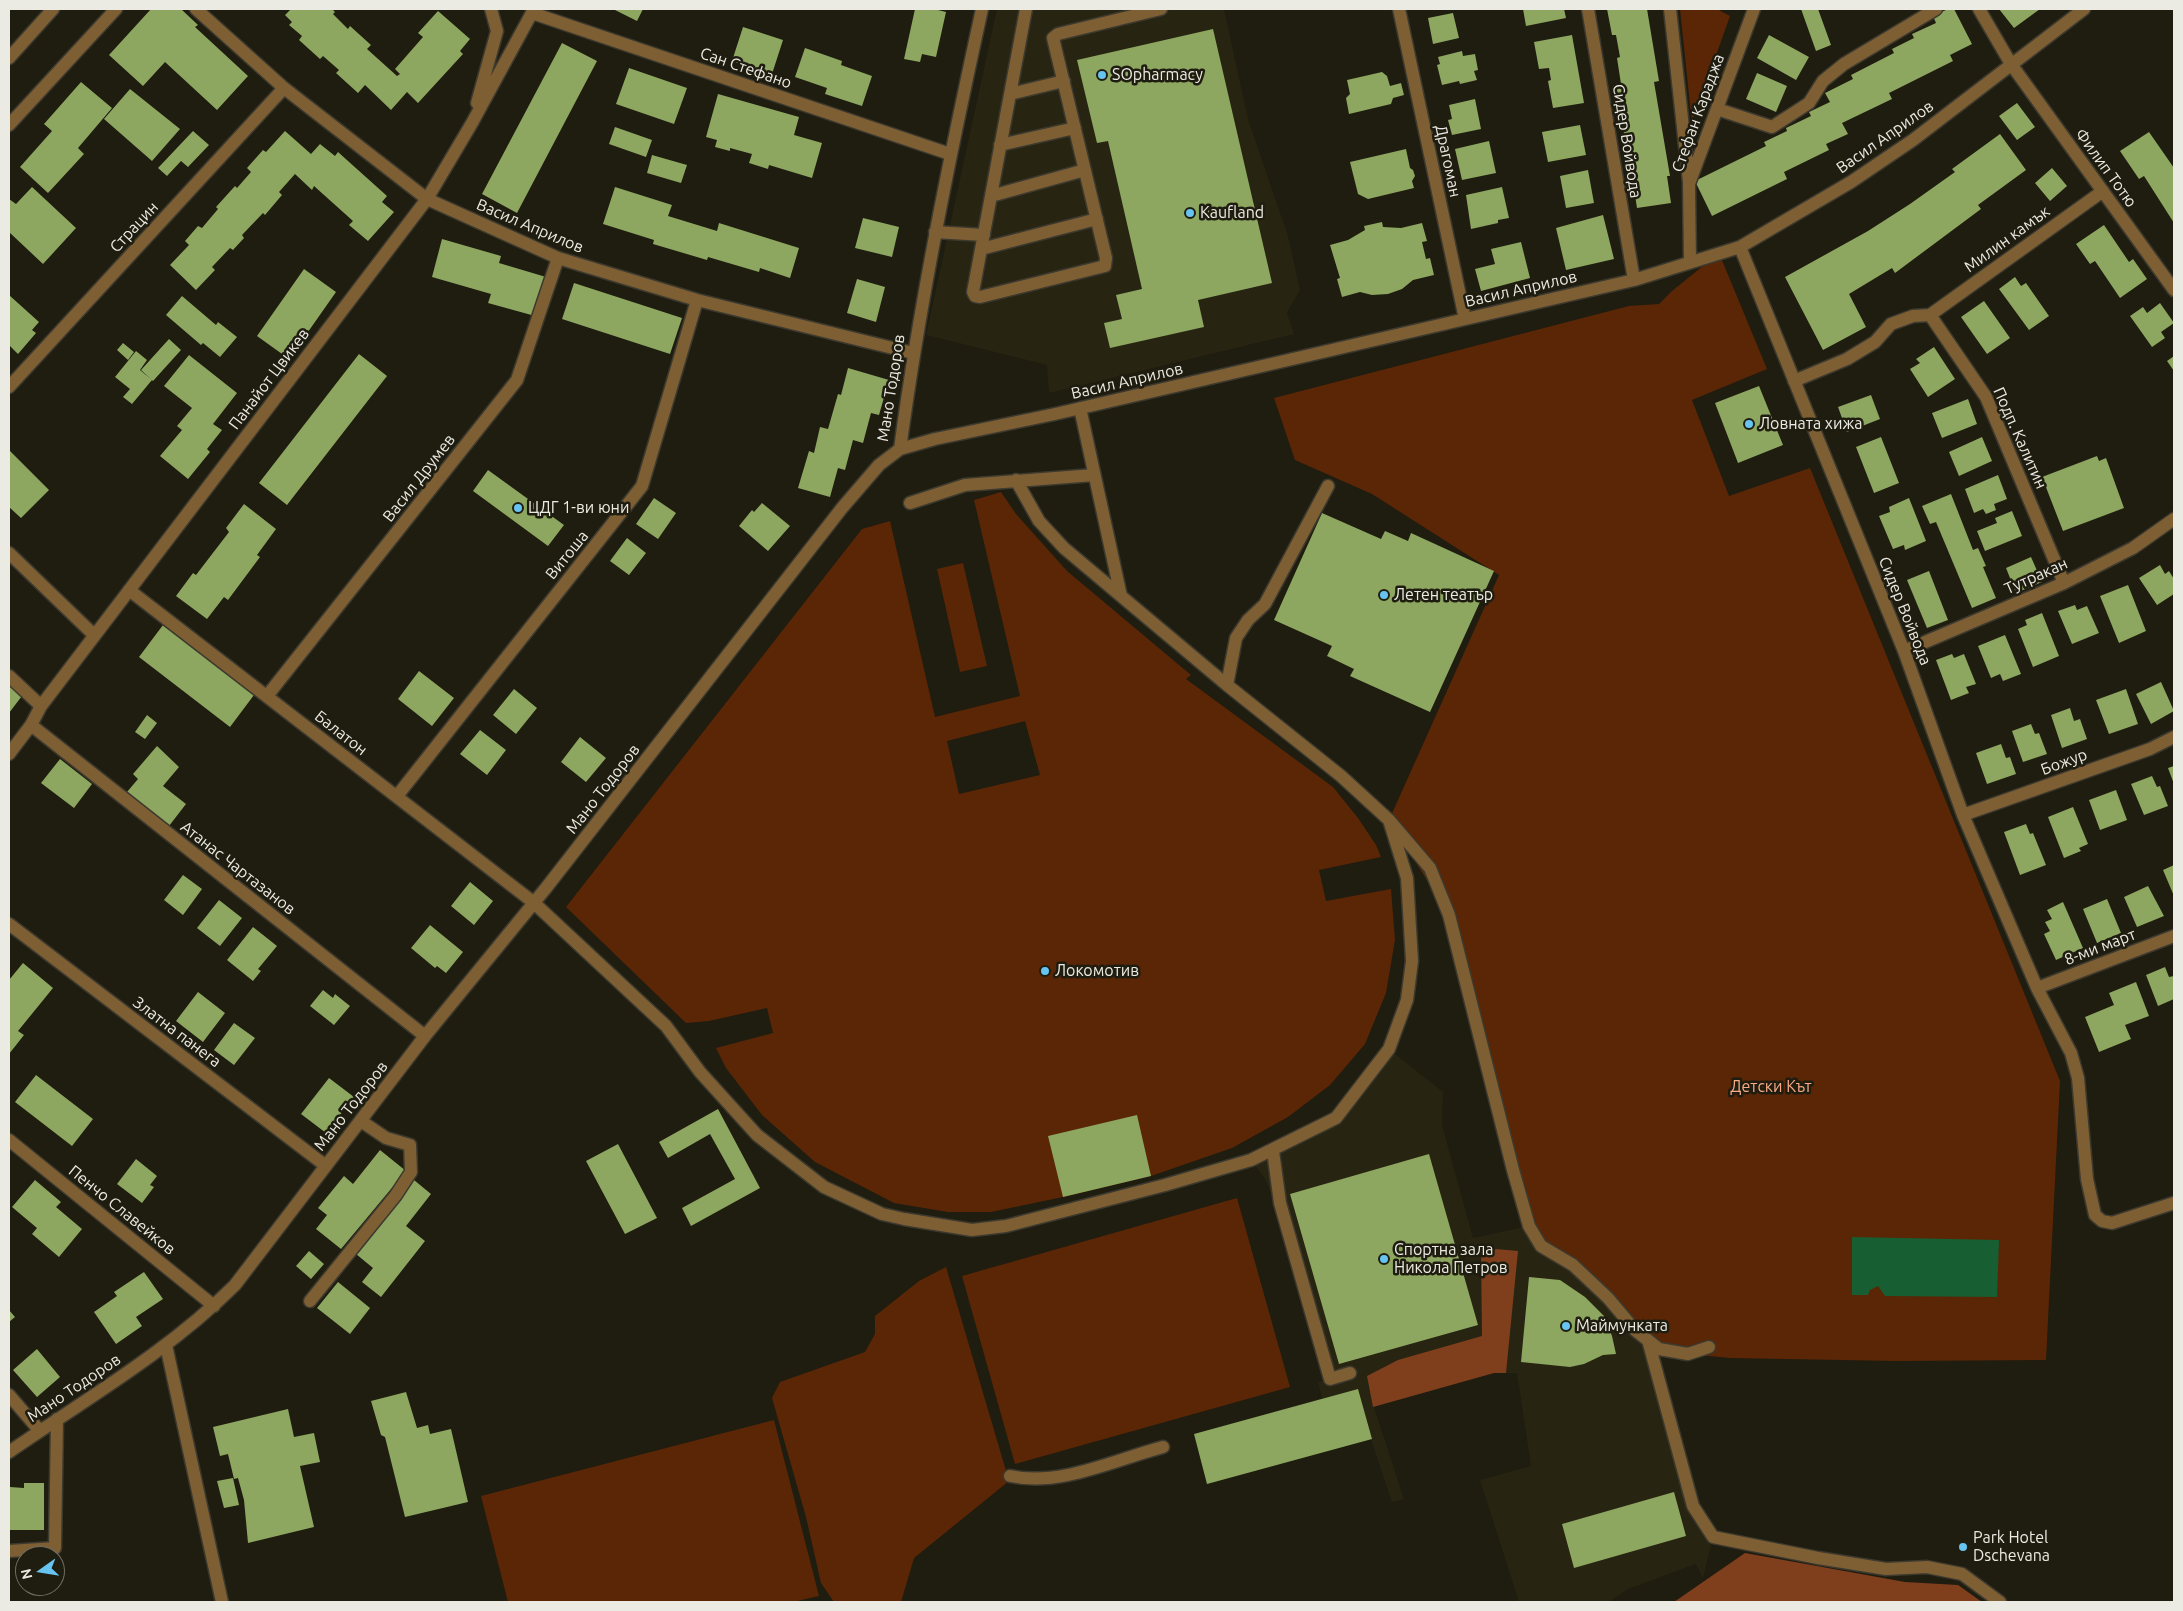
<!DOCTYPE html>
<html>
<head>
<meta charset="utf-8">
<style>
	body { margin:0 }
	#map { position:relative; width:2183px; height:1611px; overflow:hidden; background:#1f1c10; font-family:Ubuntu,sans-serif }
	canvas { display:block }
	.frame { position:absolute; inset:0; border:10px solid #ecebe3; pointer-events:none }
	.north { position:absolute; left:15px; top:1546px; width:50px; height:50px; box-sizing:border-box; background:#1f1c10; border:1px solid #716f64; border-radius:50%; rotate:257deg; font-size:14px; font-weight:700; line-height:20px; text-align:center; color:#ecebe3 }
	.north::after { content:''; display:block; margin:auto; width:18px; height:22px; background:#67c4f0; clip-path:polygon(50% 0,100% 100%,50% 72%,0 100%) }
</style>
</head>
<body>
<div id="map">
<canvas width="2183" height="1611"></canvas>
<div class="frame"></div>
<div class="north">N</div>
</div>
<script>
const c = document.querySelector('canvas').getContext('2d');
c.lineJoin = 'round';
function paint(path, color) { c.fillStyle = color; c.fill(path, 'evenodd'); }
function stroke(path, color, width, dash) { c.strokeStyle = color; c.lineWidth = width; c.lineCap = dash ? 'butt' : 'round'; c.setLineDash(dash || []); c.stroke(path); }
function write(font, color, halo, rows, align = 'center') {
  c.font = font + ' Ubuntu,sans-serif'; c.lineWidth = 5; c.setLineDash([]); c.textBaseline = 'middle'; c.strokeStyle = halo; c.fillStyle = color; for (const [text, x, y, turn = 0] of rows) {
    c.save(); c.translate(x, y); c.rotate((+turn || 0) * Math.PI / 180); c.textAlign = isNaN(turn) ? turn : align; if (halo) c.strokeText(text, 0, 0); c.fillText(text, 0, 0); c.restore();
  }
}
paint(new Path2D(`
	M997 9H1224L1248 119 1288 236 1300 290 1287 313 1294 334 1049 393 1047 365 926 335Z
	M1389 1049 1443 1092 1442 1125 1473 1238 1529 1226 1648 1340 1693 1506 1713 1537 1703 1578 1696 1564 1628 1589 1609 1602H1519L1480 1480 1531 1466 1517 1373H1494L1374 1407 1404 1499 1392 1502 1371 1439 1207 1484 1194 1434 1322 1398 1318 1382 1330 1379 1287 1228 1265 1179 1251 1160 1336 1118Z`), '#272411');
paint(new Path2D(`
	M1680 9H1717L1730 16 1692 123Z
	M1719 253 1767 369 1692 400 1729 496 1810 468 2060 1081 2046 1360 1897 1361 1730 1358 1688 1354 1635 1330 1541 1246 1508 1150 1449 915 1389 820 1499 575 1372 494 1295 460 1274 398 1629 306 1659 304 1672 291Z
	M1001 492 1016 514 1067 571 1191 675 1186 679 1333 787 1358 818 1376 845 1381 857 1319 870 1326 901 1391 889 1395 940 1386 993 1365 1044 1330 1085 1288 1117 1232 1148 1151 1176 1063 1197 991 1212H948L894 1203 815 1162 762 1115 726 1068 716 1048 773 1033 767 1008 709 1021 686 1023 566 907 862 529 890 521 935 717 1020 696 974 500ZM1025 721 1040 775 959 794 947 741Z
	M963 563 987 666 960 672 937 569Z
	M1237 1198 1290 1387 1015 1464 962 1276Z
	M946 1267 1009 1481 914 1558 901 1602H834L821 1583 806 1517 772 1398 780 1382 865 1352 875 1334V1316L919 1281Z
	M774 1420 819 1596 793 1602H508L481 1496Z`), '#5a2606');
paint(new Path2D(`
	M1496 1249 1518 1251 1506 1373H1494L1373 1407 1367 1376 1398 1360 1482 1336 1481 1254Z
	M1745 1553 1905 1582 1958 1585 1982 1602H1674Z`), '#7f3f1d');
paint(new Path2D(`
	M1852 1237 1999 1240 1997 1297 1885 1296 1878 1286 1870 1290 1868 1295H1852Z`), '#175e32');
paint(new Path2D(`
	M151 9H181L198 25 195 27 248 76 217 110 165 62 143 86 109 55Z
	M291 9H332L335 12 333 14 348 29 350 26 371 45 367 49 397 76 400 74 395 69 423 37 418 33 438 11 470 39 460 51 463 54 418 103 407 92 391 110 365 85 358 93 336 73 339 70 323 56 320 59 299 40 302 36 289 25 292 22 285 15Z
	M613 9H643L637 21Z
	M915 9H938V10L946 12 936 57 922 54 920 62 904 59Z
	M1523 9H1564L1566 18 1526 26Z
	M1607 9H1647L1659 81 1654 82 1670 176H1667L1671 203 1637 208 1633 182 1637 181 1630 139 1629 134H1624L1616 85 1621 84 1617 58 1620 57 1616 35H1612Z
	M1801 9H1818L1831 45 1816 51Z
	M1948 9H1954L1972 44 1950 55 1953 61 1889 93 1892 99 1842 123 1848 134 1826 144 1829 150 1784 172 1787 179 1712 216 1695 181 1766 146 1764 142 1787 131 1786 128 1811 116 1809 112 1830 102 1825 93 1853 79 1851 75 1894 53 1892 49 1914 38 1912 34 1936 23 1933 16Z
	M1999 9H2040L2014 28Z
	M1453 13 1459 38 1433 44 1428 18Z
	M743 27 783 40 772 74 732 61Z
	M1213 29 1272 283 1198 300 1204 327 1110 348 1104 323 1122 319 1116 295 1142 289 1108 141 1097 143 1077 60Z
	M1572 35 1584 103 1553 108 1548 81 1551 80 1549 68 1539 69 1534 42Z
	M1769 35 1809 57 1796 80 1757 58Z
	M562 43 597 61 517 213 482 194Z
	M805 48 842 61 841 65 872 76 862 106 825 94 827 88 795 77Z
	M1462 51 1463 56 1475 54 1478 70 1474 71 1477 80 1460 84 1459 81 1442 85 1437 65 1440 64 1438 57Z
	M629 68 687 88 674 124 616 104Z
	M1382 72 1387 76 1390 86 1401 83 1404 95 1393 98 1391 104 1349 114 1346 98 1350 94 1347 80Z
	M1757 73 1787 86 1776 112 1746 99Z
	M81 82 112 108 78 148 84 154 48 193 20 167 52 131 44 124Z
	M130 89 180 129 152 161 104 119Z
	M718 94 799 117 794 135 822 143 812 178 769 165 768 169 749 163 752 154 730 148V151L715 147 717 140 706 137Z
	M1475 99 1481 129 1452 135 1448 120 1452 119 1449 105Z
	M2017 103 2035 127 2017 140 1999 116Z
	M1580 125 1586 155 1548 162 1542 132Z
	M615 127 652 140 646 157 609 144Z
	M193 131 209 145 188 167 181 161 167 176 158 168Z
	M285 131 311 154 320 144 335 156 338 152 387 196 382 202 394 212 368 241 349 225 353 221 314 186 312 190 295 174 279 192 282 195 265 215 263 213 242 235 244 238 233 250 230 248 212 267 215 270 196 290 170 265 189 245 185 241 198 226 202 228 218 209 216 207 235 186 237 188 251 172 247 168 263 150 266 152Z
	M2149 132 2174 168V223L2144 176 2139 179 2120 151Z
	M2000 134 2026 170 1978 205 1981 209 1895 273 1892 268 1849 294 1866 327 1823 350 1785 277 1868 231 1910 204 1955 172 1952 169Z
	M1489 141 1496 173 1462 180 1455 149Z
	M1406 149 1410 168 1413 170 1415 176 1412 181 1414 188 1368 199 1358 194 1350 162Z
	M652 155 687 165 681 183 647 173Z
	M2052 168 2067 186 2050 201 2035 183Z
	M1588 170 1594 203 1566 208 1560 176Z
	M32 187 76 228 43 264 9 232V199L16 204Z
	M615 187 672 205 668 216 717 231 719 223 799 248 790 278 760 268 759 272 708 257 707 260 653 244 654 240 603 224Z
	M1502 187 1509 218 1498 220V223L1471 229 1466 195Z
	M1603 215 1614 259 1566 270 1556 228Z
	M863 218 899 227 892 257 855 248Z
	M1382 222 1383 227 1401 228 1422 223 1427 241 1422 242 1426 259 1430 258 1434 275 1413 280 1402 289 1388 294 1372 295 1360 292 1342 297 1337 279 1340 278 1330 245 1348 240 1365 230 1364 226Z
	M2104 225 2129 262 2133 259 2147 279 2120 298 2095 261 2090 264 2076 244Z
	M442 239 501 256 499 263 546 277 535 316 488 303 491 294 432 277Z
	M1521 242 1530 278 1481 291 1475 269 1495 264 1491 249Z
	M304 269 336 292 289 359 257 336Z
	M2015 277 2021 286 2026 283 2049 316 2029 330 1999 289Z
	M857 279 885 287 876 322 847 313Z
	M574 283 682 318 670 354 562 319Z
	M9 295 39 322 32 330 36 333 18 354 9 345Z
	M182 296 216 325 218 322 237 337 220 357 203 343 201 345 166 315Z
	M1984 301 2010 338 1987 354 1961 317Z
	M2160 303 2174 323 2161 332 2165 338 2152 347 2130 316 2143 307 2147 313Z
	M169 339 181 350 153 381 141 370Z
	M123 343 134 352 128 360 117 350Z
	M1934 347 1955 379 1928 397 1910 369 1920 363 1916 359Z
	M136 351 147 360 140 370 152 380 132 404 123 397 130 389 115 377Z
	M359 354 387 376 287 505 259 483Z
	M189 355 237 393 213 424 222 430 207 449 210 452 188 479 160 456 182 430 177 426 192 408 164 386Z
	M2174 356V371L2167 361Z
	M848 368 889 380 879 415 871 413 863 443 853 440 845 470 838 468 830 497 798 488 809 451 814 453 820 427 828 429 838 394 841 395Z
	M1759 386 1783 445 1738 463 1715 403Z
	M1871 395 1880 419 1847 432 1838 407Z
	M1968 399 1977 424 1942 438 1932 413Z
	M1881 437 1899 483 1874 493 1856 447Z
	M1982 437 1992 461 1959 476 1949 452Z
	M9 450 49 490 21 518 9 507Z
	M2097 456 2099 461 2106 458 2124 508 2063 531 2042 477Z
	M488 470 564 525 548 546 473 491Z
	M1998 475 2007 499 1994 504 1996 510 1986 514 1983 509 1974 513 1965 489Z
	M1951 494 1973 550 1978 548 1986 566 1983 567 1996 598 1972 608 1936 522 1930 524 1922 506Z
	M654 498 676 513 658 539 636 524Z
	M1909 498 1926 541 1905 550 1904 545 1893 549 1879 516 1890 512 1889 507Z
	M762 503 790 526 768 551 739 526 752 510 754 512Z
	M244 504 276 529 257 555 260 557 228 600 224 597 207 619 176 596 193 573 196 575 229 532 226 528Z
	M2012 511 2022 536 1985 551 1977 531 1997 523 1995 518Z
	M1322 513 1381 539 1385 531 1408 541 1411 533 1494 571 1430 712 1350 676 1354 669 1327 656 1332 646 1274 620Z
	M627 538 646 553 629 575 610 561Z
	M2031 557 2042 582 2016 593 2006 568Z
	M2160 565 2165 574 2169 571 2174 579V594L2157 605 2139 578Z
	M1929 571 1948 620 1927 628 1907 580Z
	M2128 585 2146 631 2119 643 2100 596Z
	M2075 605 2077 610 2087 606 2099 633 2072 644 2058 611Z
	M2042 613 2059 656 2033 667 2018 629 2027 625 2025 620Z
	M163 625 254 695 230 727 139 657Z
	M2005 635 2021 674 2003 681 2000 674 1991 678 1978 646Z
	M1952 654 1954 658 1964 654 1976 684 1966 687 1969 693 1951 700 1936 660Z
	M419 671 454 698 432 726 398 699Z
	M9 679 25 692 9 713Z
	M2161 682 2174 711 2151 724 2136 694Z
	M514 689 537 708 516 734 493 715Z
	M2126 689 2138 724 2109 734 2096 700Z
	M2070 708 2074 721 2080 719 2087 739 2062 748 2051 715Z
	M147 715 157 723 145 739 135 732Z
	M2031 724 2035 734 2039 733 2047 754 2023 762 2012 731Z
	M480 730 506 750 487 775 460 754Z
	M580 737 606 758 586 782 561 762Z
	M2001 744 2006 758 2010 757 2016 774 1987 784 1976 753Z
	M157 746 179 767 163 786 186 804 169 826 127 792 138 779 133 774Z
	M60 759 92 784 74 808 41 783Z
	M2174 766V784L2168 768Z
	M2152 776 2157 787 2160 786 2168 806 2144 815 2131 784Z
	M2116 790 2127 820 2100 830 2089 800Z
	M2073 807 2088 844 2079 848 2081 851 2064 858 2048 817Z
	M2026 824 2030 834 2033 833 2046 865 2020 875 2004 832Z
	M2174 865V896L2163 870Z
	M183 875 202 889 183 915 164 900Z
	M470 882 493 901 474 925 451 906Z
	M2148 886 2164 916 2137 927 2124 897Z
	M2107 899 2121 933 2097 943 2083 909Z
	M219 900 242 918 220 946 197 928Z
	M2063 902 2083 948 2056 960 2044 934 2050 931 2045 922 2052 919 2047 910Z
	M430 925 463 952 446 973 437 966 435 968 411 948Z
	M253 927 277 946 258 969 261 971 253 981 227 960Z
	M23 963 53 988 18 1031 24 1035 9 1054V980Z
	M2165 967 2169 977 2174 976V999L2158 1006 2146 975Z
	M2136 982 2149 1016 2125 1025 2131 1039 2099 1052 2085 1017 2114 1005 2109 993Z
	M323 990 333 998 335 994 350 1006 334 1025 310 1006Z
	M198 992 225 1013 203 1042 176 1021Z
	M234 1023 255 1038 234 1065 214 1050Z
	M36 1075 93 1119 72 1146 15 1102Z
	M329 1078 354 1097 326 1133 301 1114Z
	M718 1109 760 1188 691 1226 682 1208 735 1179 710 1134 668 1158 659 1142Z
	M1137 1115 1151 1176 1063 1197 1048 1136Z
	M618 1144 657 1218 625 1234 586 1161Z
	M380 1150 406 1171 341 1249 316 1229 327 1215 318 1208 344 1176 353 1184Z
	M1429 1154 1478 1325 1339 1364 1290 1194Z
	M136 1159 157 1176 150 1185 154 1187 142 1203 117 1184Z
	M35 1180 61 1202 56 1207 82 1229 59 1257 32 1234 37 1228 12 1207Z
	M414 1180 431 1194 406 1226 425 1241 381 1297 362 1282 373 1268 356 1254Z
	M309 1251 324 1264 311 1279 296 1266Z
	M144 1272 163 1299 136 1317 142 1326 116 1344 94 1312 117 1296 114 1292Z
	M1529 1277 1560 1280 1585 1297 1604 1316 1612 1336 1616 1354 1603 1355 1584 1364 1570 1367 1521 1362Z
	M338 1282 370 1308 350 1334 317 1308Z
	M9 1310 15 1317 9 1322Z
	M37 1349 60 1377 37 1397 13 1370Z
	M1358 1389 1372 1439 1207 1484 1194 1434Z
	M406 1392 417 1428 428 1425 430 1434 451 1429 468 1502 405 1517 385 1437 381 1435 371 1401Z
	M288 1409 294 1437 314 1433 320 1462 300 1466 314 1527 248 1543 244 1500 238 1478 234 1479 228 1454 220 1456 213 1427Z
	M233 1478 239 1505 224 1508 217 1481Z
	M24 1483H44V1530H9L10 1487 24 1488Z
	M1674 1492 1686 1536 1574 1568 1562 1524Z`), '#8da761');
const minor = new Path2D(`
	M196 9 284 88 427 199 558 258 697 300 913 353
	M1026 9 973 292 975 296 980 297 1105 266 1106 258 1053 38 1058 34 1161 9
	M1399 9 1465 319
	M1588 9 1634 280
	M1670 9 1689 182
	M1979 9 2011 64 2174 290
	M532 13 950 154
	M9 58 53 9
	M1010 94 1064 81
	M477 103 497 31 491 9
	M1717 109 1772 127 1809 103 1823 81 1844 64 1936 9
	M9 125 116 9
	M1000 145 1075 128
	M991 196 1085 170
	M935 232 984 235
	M1740 247 1904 651 1963 815 2037 988 2071 1053 2078 1078 2087 1179 2095 1215 2102 1221 2112 1223 2174 1203
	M981 249 1097 219
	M1690 262 1689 184 1754 9
	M1930 315 1986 397 2064 583
	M1930 315 2103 191
	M1794 381 1847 359 1875 342 1891 324 1913 316 1930 315
	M9 387 284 88
	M1080 408 1121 596 1227 685 1341 776 1389 820 1430 868 1449 915 1513 1170 1529 1226 1541 1246 1573 1265 1608 1298 1635 1330 1659 1349 1688 1354 1709 1347
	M900 449C920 301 950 155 982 9
	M1016 480 1039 521 1064 548 1121 596
	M910 503 965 485 1094 475
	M9 553 94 635
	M129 590 533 902 666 1026 700 1072 757 1135 824 1187 882 1214 904 1219 972 1230 1006 1226 1165 1185 1251 1160 1336 1118 1389 1049 1407 1000 1412 961 1407 878 1389 820
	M1904 651 2064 583 2133 548 2174 519
	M9 676 41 706
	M1227 685 1236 638 1248 620 1265 604 1328 486
	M267 696 517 380 558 258
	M31 725 425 1036
	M9 754 31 725 41 706 427 199 472 123 534 9
	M397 796 642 486 697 300
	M1963 815 2150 749 2174 737
	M9 924 326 1166
	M2037 988 2174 936
	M9 1140 214 1306
	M1273 1151 1280 1203 1330 1379 1350 1373
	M310 1301 396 1195 411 1172 410 1145 386 1138 361 1121
	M1648 1340 1693 1506 1713 1537 1818 1558 1886 1569 1927 1567 1962 1574 2000 1602
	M166 1345 222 1602
	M9 1395 40 1431
	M9 1452C86 1399 169 1351 235 1285L425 1036 546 888 842 508 879 465 900 449 935 439 1055 414 1634 280 1740 247 1851 182 1913 140 2084 9
	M1010 1476C1060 1487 1114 1460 1163 1447
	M9 1551 55 1548 57 1419`);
stroke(minor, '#3c392e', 15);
stroke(minor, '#7e5e33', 12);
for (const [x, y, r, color] of [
	[1102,75,5,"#67c4f0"],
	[1190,213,5,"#67c4f0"],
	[1749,424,5,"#67c4f0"],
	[518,508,5,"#67c4f0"],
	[1384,595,5,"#67c4f0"],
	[1045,971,5,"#67c4f0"],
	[1384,1259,5,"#67c4f0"],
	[1566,1326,5,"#67c4f0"],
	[1963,1547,5,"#67c4f0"]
]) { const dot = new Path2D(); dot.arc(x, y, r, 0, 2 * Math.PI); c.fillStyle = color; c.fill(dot); stroke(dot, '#1f1c10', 2); }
write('16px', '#ecebe3', '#1f1c10', [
	["Сан Стефано",746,68,19],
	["Стефан Караджа",1698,113,-70],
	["Васил Априлов",1885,137,-35],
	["Сидер Войвода",1627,141,81],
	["Драгоман",1448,161,78],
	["Филип Тотю",2106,168,54],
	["Васил Априлов",530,226,23],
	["Страцин",134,227,-47],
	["Милин камък",2007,239,-36],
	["Васил Априлов",1521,289,-13],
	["Панайот Цвикев",269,379,-53],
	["Васил Априлов",1127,381,-13],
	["Мано Тодоров",891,388,-81],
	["Подп. Калитин",2020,438,66],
	["Васил Друмев",419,478,-52],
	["Витоша",567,555,-51],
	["Тутракан",2036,576,-24],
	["Сидер Войвода",1905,611,68],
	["Балатон",341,733,38],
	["Божур",2064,762,-20],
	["Мано Тодоров",603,789,-52],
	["Атанас Чартазанов",238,868,38],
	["8-ми март",2100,947,-21],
	["Златна панега",177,1032,37],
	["Мано Тодоров",351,1106,-52],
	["Пенчо Славейков",122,1210,39],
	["Мано Тодоров",74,1388,-34]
]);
write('16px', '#ecebe3', '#1f1c10', [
	["SOpharmacy",1112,75],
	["Kaufland",1200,213],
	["Ловната хижа",1759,424],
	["ЦДГ 1-ви юни",528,508],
	["Летен театър",1394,595],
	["Локомотив",1055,971],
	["Спортна зала",1394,1250],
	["Никола Петров",1394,1268],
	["Маймунката",1576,1326],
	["Park Hotel",1973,1538],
	["Dschevana",1973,1556]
], 'left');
write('16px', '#f7aa85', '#1f1c10', [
	["Детски Кът",1771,1087]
]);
</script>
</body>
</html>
